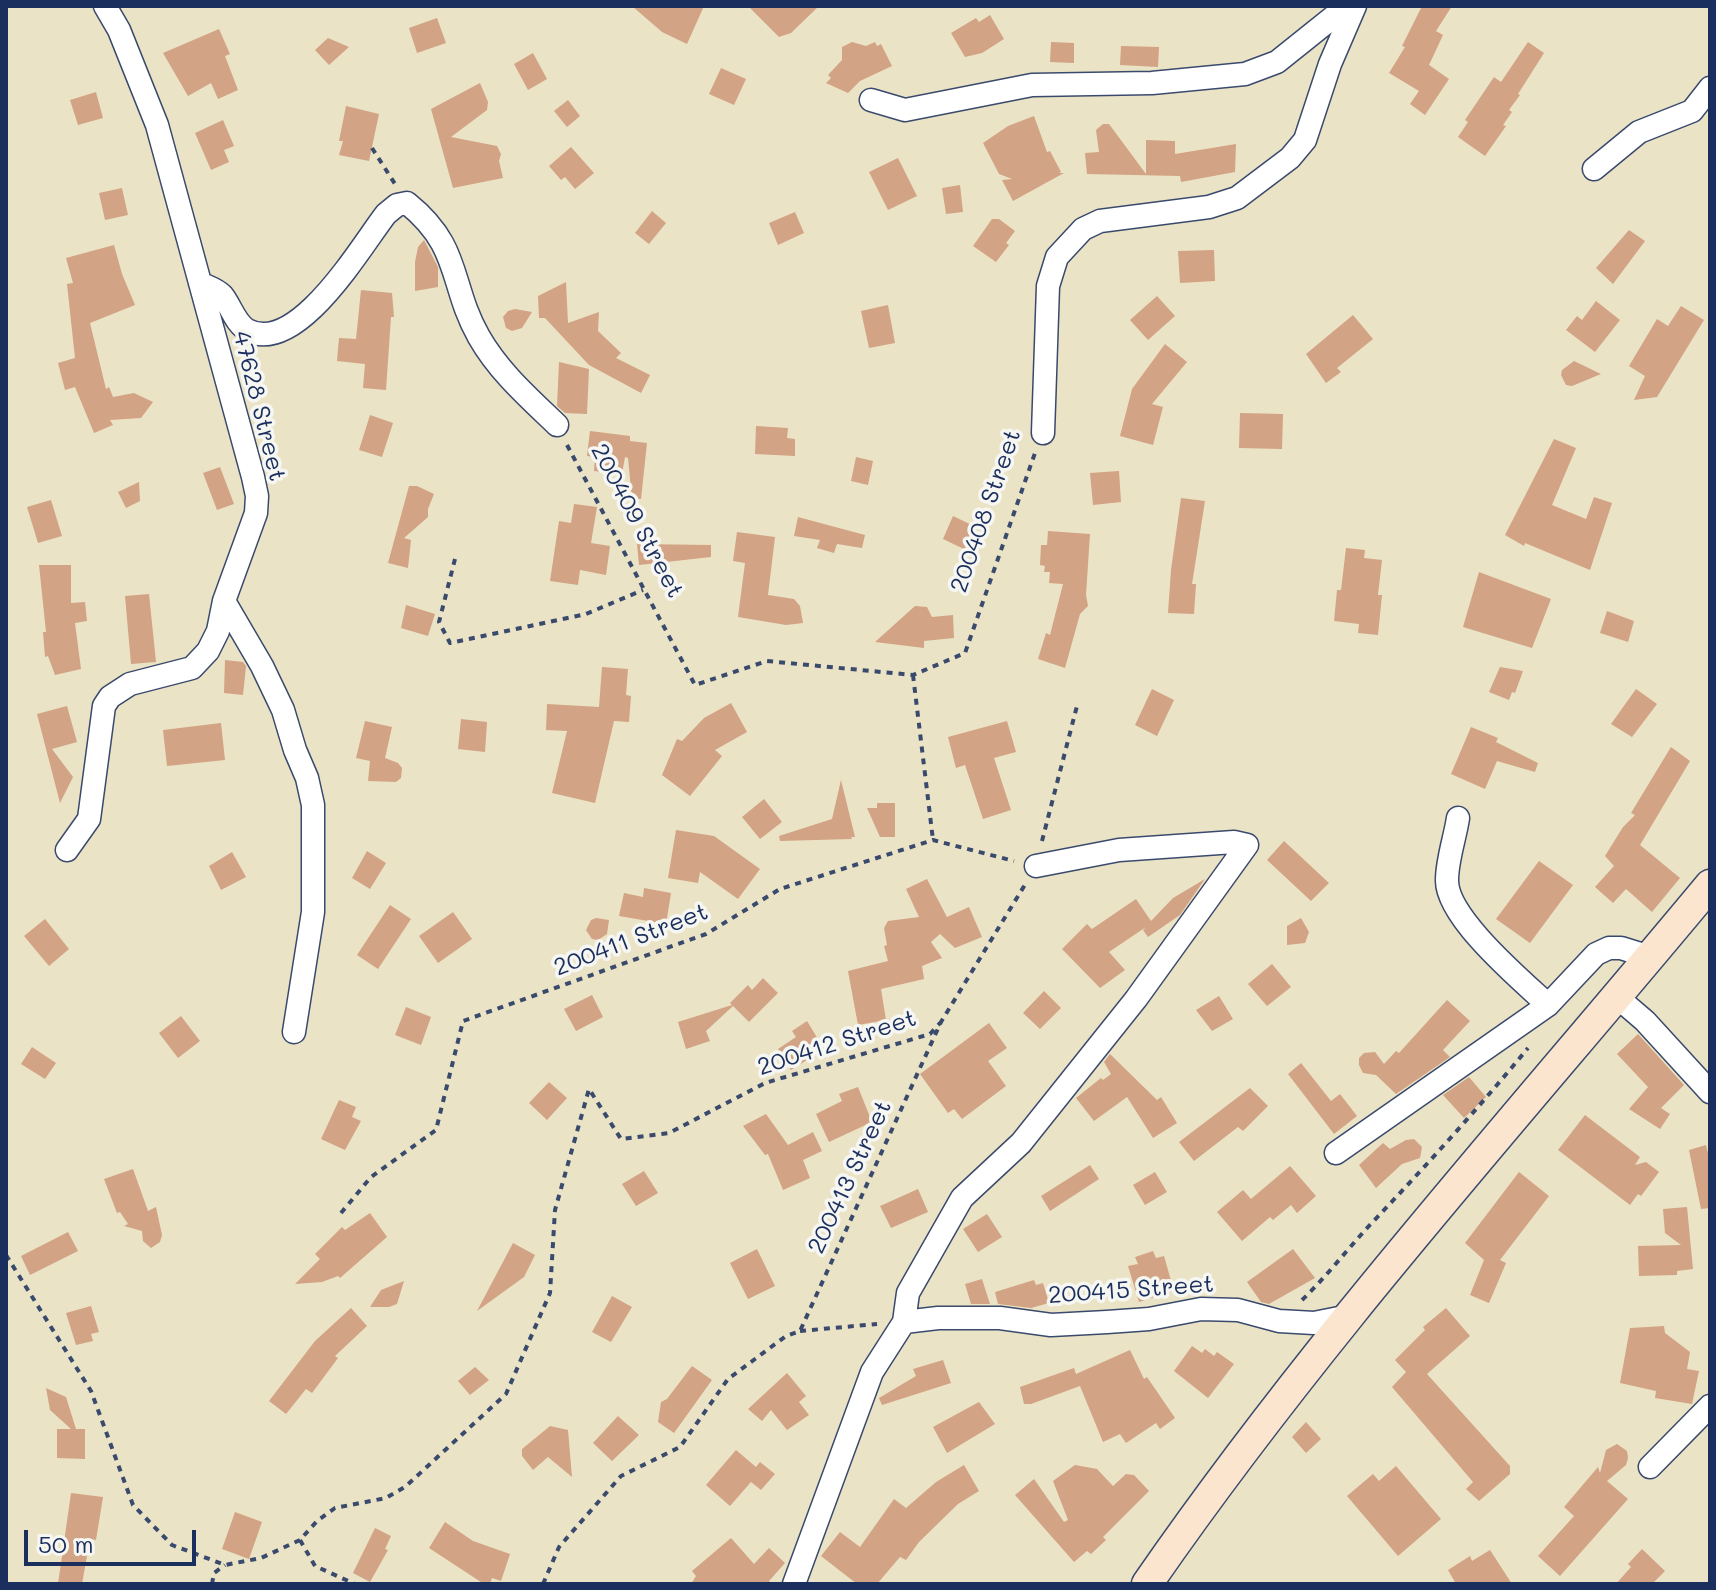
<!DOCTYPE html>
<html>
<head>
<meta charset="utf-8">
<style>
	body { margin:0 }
	#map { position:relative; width:1716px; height:1590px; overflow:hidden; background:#ebe3c5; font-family:Mali,sans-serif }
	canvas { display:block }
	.frame { position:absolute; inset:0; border:8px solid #1b2f5e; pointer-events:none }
	.scale { position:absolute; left:24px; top:1530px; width:172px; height:36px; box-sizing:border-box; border:4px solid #1b2f5e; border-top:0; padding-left:10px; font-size:24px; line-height:28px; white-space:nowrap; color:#1b2f5e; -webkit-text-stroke:6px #f6f6f2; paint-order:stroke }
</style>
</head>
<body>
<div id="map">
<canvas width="1716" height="1590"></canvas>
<div class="frame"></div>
<div class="scale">50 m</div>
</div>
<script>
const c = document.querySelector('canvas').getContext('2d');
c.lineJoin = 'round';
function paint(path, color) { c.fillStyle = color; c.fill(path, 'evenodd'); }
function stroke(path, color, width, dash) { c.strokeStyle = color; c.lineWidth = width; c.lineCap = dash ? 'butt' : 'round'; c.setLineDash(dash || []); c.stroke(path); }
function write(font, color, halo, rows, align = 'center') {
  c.font = font + ' Mali,sans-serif'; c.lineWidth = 7; c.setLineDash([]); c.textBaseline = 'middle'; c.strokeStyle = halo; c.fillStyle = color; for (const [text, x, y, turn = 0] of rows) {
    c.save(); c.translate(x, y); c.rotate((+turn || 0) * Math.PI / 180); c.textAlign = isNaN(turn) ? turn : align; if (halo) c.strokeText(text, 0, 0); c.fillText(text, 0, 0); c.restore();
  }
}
paint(new Path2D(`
	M632 6H704L687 44 662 32Z
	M748 6H819L791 33 779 37Z
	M1422 6H1452L1436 31 1443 35 1429 65 1449 79 1425 115 1410 104 1419 91 1389 73 1405 47 1402 46Z
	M990 15 1004 39 982 53 965 57 951 33 976 18 979 22Z
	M437 18 446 43 417 53 409 28Z
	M219 29 230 54 225 56 238 90 218 99 211 83 188 96 163 53Z
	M328 38 349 47 329 65 315 50Z
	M852 42 866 46 875 42 877 46 881 44 892 66 860 81 848 93 826 83 831 78 828 75 842 60V47Z
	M1051 42 1074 43V63L1050 62Z
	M1528 42 1544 53 1518 94 1520 95 1509 110 1512 112 1503 125 1506 126 1485 156 1458 137 1468 122 1465 120 1494 77 1501 82Z
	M1121 46 1159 47 1158 67 1120 65Z
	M533 53 547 79 528 90 514 64Z
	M721 68 746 79 734 105 709 94Z
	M480 83 488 102 487 110 451 137 497 146 501 154 499 161 503 178 453 188 431 109Z
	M96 92 103 118 78 125 70 100Z
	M568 100 580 116 567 127 554 111Z
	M346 106 379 114 369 161 339 155 343 141H339Z
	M1034 116 1047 152 1050 151 1061 172 1059 173H1064L1013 201 1002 180 1012 179 999 174 983 143 1008 126Z
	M223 120 234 146 224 150 229 162 211 170 195 133Z
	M1103 124H1109L1146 174V140L1175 141V154L1236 144 1235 172 1181 182 1180 176 1087 174 1085 153 1099 152 1096 130Z
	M571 147 594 173 575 189 565 177 561 180 549 166Z
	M898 158 917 196 888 210 869 172Z
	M960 185 963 212 946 214 942 188Z
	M122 188 128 215 105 220 99 193Z
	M652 211 666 223 649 244 635 233Z
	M795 212 804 233 778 245 769 223Z
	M992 219H999L1015 231 1006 243 1009 245 996 262 973 246Z
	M1629 230 1645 241 1613 284 1596 268Z
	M424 240 438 267V287L415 291V262L418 247Z
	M114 245 122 274 135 305 90 323 106 389 109 387 113 397 134 393 153 402 141 418 110 420 113 425 94 433 75 387 65 390 58 363 75 358 67 284 73 283 66 258Z
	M1214 250 1215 281 1180 283 1178 251Z
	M566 282 568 323 599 312 598 331 621 353 616 358 650 375 641 393 589 365 545 318H539L538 296Z
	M361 290 392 293 394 317H391L386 390 363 388 365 364 337 361 339 338 356 339Z
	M1157 296 1175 316 1148 340 1130 320Z
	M1596 301 1620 320 1595 352 1566 330 1577 316 1582 320Z
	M888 305 895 343 869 348 861 311Z
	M1681 306 1704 320 1657 397 1634 400 1645 376 1629 366 1657 319 1668 326Z
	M515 309 532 312 522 328 512 331 506 328 503 317 508 311Z
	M1353 315 1373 339 1337 368 1341 372 1326 383 1306 354Z
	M1165 344 1187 362 1152 404 1163 407 1153 445 1120 436 1132 389Z
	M1574 361 1601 374 1572 386 1566 385 1561 375 1562 370Z
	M559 362 589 369 587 414 565 413 557 406Z
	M1240 413 1283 414 1282 449 1239 448Z
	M370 415 393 423 382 457 359 450Z
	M756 426 788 428 787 438 795 439V456L755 454Z
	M590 431 630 436V441L647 443 641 499H632L628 458 625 457 622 474 594 471 595 457 587 456Z
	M1554 439 1576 448 1552 505 1586 519 1594 497 1612 503 1590 570 1525 543 1524 546 1505 535Z
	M856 457 873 461 868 485 851 481Z
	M220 467 234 504 217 510 203 473Z
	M1119 471 1121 502 1093 505 1090 473Z
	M139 482 140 501 126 508 118 492Z
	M409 486H417L434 494 428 509V517L404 538 411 540 408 568 388 563Z
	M1181 498 1205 501 1192 584H1196L1194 614 1168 613 1171 570Z
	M51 500 62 536 38 543 27 507Z
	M574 504 597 507 591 543 610 546 606 575 580 570 578 585 550 581 559 521 571 523Z
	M953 516 976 527 966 550 943 539Z
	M798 517 865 535 862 548 837 544 834 553 817 548 820 540 794 536Z
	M1048 531 1090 534 1086 595 1088 606 1080 614 1065 668 1038 659 1046 633 1050 635 1063 584 1049 583 1050 572H1044L1045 566 1040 565 1041 545H1047Z
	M737 532 775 537 768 595 794 599 800 606 803 623 786 625 738 617 745 563 733 561Z
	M637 544 711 545V557L639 565Z
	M1346 548 1365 550 1364 558 1382 560 1378 595H1382L1378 635 1358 633 1359 624 1334 621 1337 590H1341Z
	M39 565H71V603L85 602 87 621 75 623 81 669 55 675 48 656 45 657 43 632H46Z
	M1479 572 1551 599 1532 648 1463 627Z
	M149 594 156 662 131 664 125 596Z
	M406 605 435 614 428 636 401 628Z
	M915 606 927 607 932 617 953 615 954 638 924 641V648L875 642Z
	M1607 611 1634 621 1628 642 1600 633Z
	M225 660 243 662 246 666 243 695 224 693Z
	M602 667 628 669 626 695 631 696 629 722 614 721 595 803 552 793 567 731 546 730 547 704 599 707Z
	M1500 667 1523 671 1515 693 1512 692 1509 700 1489 692Z
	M1152 689 1174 700 1157 736 1135 725Z
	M1636 689 1657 704 1632 737 1611 724Z
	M731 703 747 732 715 750 722 756 690 796 662 775 677 739 682 741 704 718Z
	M67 706 77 742 52 749 73 777 60 803 37 714Z
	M461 719 487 722 485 752 458 749Z
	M365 721 392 727 385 758 398 763 402 768 401 778 396 782 368 781 370 761 356 758Z
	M1007 721 1016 752 994 758 1011 810 983 819 965 765 956 768 948 737Z
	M221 723 225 760 167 766 163 730Z
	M1471 727 1498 738 1496 742 1538 763 1535 772 1497 761 1485 789 1451 774Z
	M1671 747 1690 761 1640 845 1680 878 1652 912 1626 889 1613 903 1595 887 1614 866 1605 856 1623 827 1635 815 1631 813Z
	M841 780 855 837H851L852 839 780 841 779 836 832 819Z
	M764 799 782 822 760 839 742 817Z
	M877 803H895V837H880L867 808H877Z
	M676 830 714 836 760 869 738 899 700 872 698 883 668 878Z
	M1284 841 1329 883 1311 901 1267 860Z
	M367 851 386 863 370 889 352 878Z
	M232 852 246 877 221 890 209 866Z
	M1539 861 1573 885 1530 943 1496 919Z
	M927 879 947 917 969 907 982 937 955 948 940 934 931 942 942 958 922 966 924 979 881 989 886 1020 858 1025 848 971 888 961 884 946 887 945 884 928 888 921 919 917 906 889Z
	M1205 879 1180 915 1148 937 1143 930 1146 927 1109 952 1125 970 1100 988 1062 949 1087 924 1092 929 1136 899 1151 921 1173 898Z
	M644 888 671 893 666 924 619 916 624 893 643 897Z
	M390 905 411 919 378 969 357 955Z
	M453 912 472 939 438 963 419 936Z
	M596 918 609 920 607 934 598 940 592 939 586 930 591 920Z
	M1301 918 1309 932 1305 943 1287 945V926Z
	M45 919 69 949 49 966 24 936Z
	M1272 964 1291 987 1267 1006 1248 984Z
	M763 978 778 993 749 1022 733 1006 706 1031 710 1041 686 1049 678 1022 732 1005 730 1003 748 985 752 990Z
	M1044 991 1061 1008 1040 1029 1023 1013Z
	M592 995 603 1017 576 1031 564 1009Z
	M1219 996 1233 1019 1212 1031 1196 1010Z
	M1447 1000 1470 1021 1443 1050 1450 1057 1396 1094 1376 1075 1363 1073 1359 1065V1058L1364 1053 1375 1052 1384 1064 1396 1051 1399 1053Z
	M406 1007 431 1017 421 1045 395 1035Z
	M181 1016 200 1041 178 1058 159 1033Z
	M807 1021 824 1049 791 1070 778 1049 796 1037 792 1031Z
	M989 1023 1007 1048 988 1061 1006 1086 962 1119 954 1109 948 1113 920 1074Z
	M1638 1034 1684 1085 1661 1108 1670 1114 1660 1129 1629 1109 1648 1087 1617 1054Z
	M32 1047 56 1063 45 1079 21 1064Z
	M1110 1054 1157 1100 1161 1097 1177 1123 1153 1138 1127 1097 1094 1121 1076 1098 1101 1078 1103 1080 1111 1074 1104 1062Z
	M1301 1063 1331 1101 1340 1094 1357 1116 1334 1134 1288 1074Z
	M1469 1077 1486 1097 1464 1118 1443 1095Z
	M549 1082 567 1098 547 1120 529 1103Z
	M858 1087 872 1122 829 1142 816 1114 842 1101 839 1094Z
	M1250 1088 1268 1106 1243 1131 1238 1127 1194 1161 1179 1142Z
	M339 1100 356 1107 352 1117 361 1121 345 1150 321 1139Z
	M766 1114 788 1145 813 1132 822 1151 803 1160 810 1178 783 1190 768 1154 765 1155 743 1126Z
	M1585 1115 1640 1157 1635 1165 1646 1162 1659 1172 1641 1196 1638 1194 1630 1205 1558 1150Z
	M1414 1139 1422 1147 1420 1158 1402 1164 1376 1188 1359 1165 1383 1143 1390 1149 1406 1140Z
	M1706 1145 1710 1161V1208L1701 1209 1689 1150Z
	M1090 1165 1099 1179 1050 1211 1041 1196Z
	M1290 1166 1316 1196 1297 1213 1291 1205 1273 1220 1270 1217 1242 1241 1217 1212 1243 1190 1251 1199Z
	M133 1169 148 1211 156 1207 162 1235 160 1242 151 1248 143 1241 142 1231 124 1226 128 1224 120 1212 117 1213 104 1179Z
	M644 1171 658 1193 636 1206 622 1184Z
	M1155 1172 1167 1192 1145 1205 1133 1185Z
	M1519 1172 1549 1196 1500 1260 1506 1263 1489 1303 1470 1295 1484 1260 1465 1243Z
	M918 1189 928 1212 891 1228 880 1206Z
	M1687 1207 1693 1269 1677 1271V1275L1639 1276 1638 1246 1681 1245 1665 1233 1663 1209Z
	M370 1213 387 1237 340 1278 338 1276 322 1282 295 1284 320 1259 315 1254 342 1227 345 1230Z
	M987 1214 1002 1237 978 1252 963 1229Z
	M68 1232 78 1251 30 1275 21 1256Z
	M513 1243 535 1255 524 1277 477 1311Z
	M757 1249 775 1286 748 1299 730 1263Z
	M1293 1249 1315 1278 1269 1304 1261 1302 1247 1282Z
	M1153 1251 1156 1258 1164 1256 1174 1291 1139 1302 1128 1266 1138 1264 1135 1257Z
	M982 1279 990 1304H971L965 1284Z
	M1034 1280 1036 1285 1043 1283 1049 1303 1031 1308 998 1304 995 1292Z
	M404 1281 397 1304 389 1307H370L381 1290Z
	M612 1296 632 1307 611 1342 592 1332Z
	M91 1306 99 1332 91 1334 93 1341 76 1345 66 1313Z
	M351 1308 367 1326 335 1356 338 1358 312 1393 306 1389 286 1414 269 1401 315 1341Z
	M1446 1308 1470 1336 1427 1374 1510 1466V1474L1479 1501 1466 1489 1473 1482 1392 1387 1406 1372 1395 1360 1425 1330 1423 1327Z
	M1664 1326 1665 1333 1690 1352 1687 1369 1699 1371 1692 1404 1655 1398 1656 1391 1620 1383 1630 1328Z
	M1192 1346 1202 1353 1205 1349 1214 1356 1217 1352 1234 1364 1208 1398 1174 1371Z
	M1130 1350 1144 1379 1147 1377 1175 1418 1160 1429 1156 1423 1126 1443 1120 1434 1103 1442 1080 1386 1031 1404H1024L1020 1387 1074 1368 1076 1374Z
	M943 1360 951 1383 882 1405 879 1398 916 1376 913 1369Z
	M692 1366 712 1380 674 1433 658 1422 661 1402 667 1399Z
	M475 1367 489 1380 470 1395 458 1381Z
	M787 1373 806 1396 799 1402 809 1415 787 1430 771 1410 762 1421 748 1409Z
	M46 1388 66 1397 76 1429H85V1459L57 1458V1429H71L50 1410Z
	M979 1402 995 1424 947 1453 933 1427Z
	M618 1416 639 1435 612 1461 593 1443Z
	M1306 1422 1321 1439 1306 1453 1292 1437Z
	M550 1426 568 1430 572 1477 548 1457 533 1470 522 1456V1449Z
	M1617 1444 1627 1451 1628 1458 1626 1465 1607 1481 1628 1499 1560 1576 1538 1556 1574 1516 1564 1507 1598 1467 1600 1473 1606 1450Z
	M736 1450 756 1467 760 1462 775 1474 761 1490 751 1482 730 1506 706 1485Z
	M964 1465 979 1491 958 1504 919 1542 906 1560 900 1557 877 1584H857L821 1556 840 1532 860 1547 894 1499 906 1508 936 1482Z
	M1075 1465 1097 1469 1113 1486 1126 1474 1134 1475 1149 1491 1103 1537 1106 1540 1091 1554 1087 1551 1074 1562 1015 1495 1034 1479 1064 1522 1068 1520 1053 1481Z
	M1396 1466 1441 1519 1398 1556 1347 1496 1373 1474 1379 1481Z
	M71 1493 103 1497 96 1540 90 1539 82 1584H58Z
	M235 1512 262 1522 249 1559 222 1549Z
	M445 1522 473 1541 510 1554 501 1581 492 1578 490 1584H484L429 1548Z
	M375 1528 391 1536 385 1549 388 1550 370 1582 353 1573Z
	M731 1538 754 1564 769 1548 785 1563 769 1581 772 1584H691L696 1576 692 1571Z
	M1642 1549 1665 1571 1652 1584H1616L1631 1567 1628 1564Z
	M1490 1550 1512 1584H1456L1448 1570 1470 1556 1472 1561Z`), '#d2a384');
const street = new Path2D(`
	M871 100 905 110 1032 85 1152 83 1245 74 1277 62 1347 6
	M1594 169 1639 132 1692 111 1710 88
	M200 283C208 287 216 289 222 295 231 306 235 323 247 330 297 357 361 246 386 214L397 205 407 203C462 247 449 284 479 337 499 372 529 398 557 425
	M1043 433 1048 286 1057 257 1083 229 1100 221 1209 207 1237 198 1290 158 1305 140 1330 64 1355 6
	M224 601 262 666 283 710 295 750 307 778 313 805V912L294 1032
	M1458 818C1455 838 1447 860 1447 880 1446 917 1521 980 1548 1005
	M67 850 89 819 104 706 110 697 130 684 192 668 208 651 218 631 224 601 256 513 257 496 253 477 157 125 119 30 105 6
	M1617 997 1645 1021 1710 1092
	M1336 1153 1548 1005 1596 954 1609 948H1621L1650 957
	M904 1322 908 1293 962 1198 1021 1143 1136 999 1247 845 1234 842 1119 850 1036 866
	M1650 1467 1710 1406
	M794 1584 872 1372 904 1322 938 1318H1000L1051 1325 1107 1322 1149 1319 1201 1309 1238 1310 1279 1321 1314 1323 1349 1316`);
const secondary = new Path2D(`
	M1147 1584C1317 1338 1519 1115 1710 885`);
stroke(street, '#3a4a6d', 25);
stroke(secondary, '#3a4a6d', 33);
stroke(new Path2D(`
	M372 148 395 184
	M567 445 695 685 767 661 913 675 965 653 1035 453
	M455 559 439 622 450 643 586 614 643 590
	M913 675 933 840
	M1042 841 1078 702
	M341 1213 371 1177 436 1130 463 1021 706 934 780 889 933 840 1014 861
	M6 1255 91 1391 133 1505 172 1545 225 1565 261 1558 300 1540 317 1521 335 1508 386 1498 405 1487 506 1394 550 1293 555 1210 589 1089 621 1139 669 1133 765 1083 930 1034 941 1022
	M1302 1300C1326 1277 1346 1251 1368 1227 1423 1169 1477 1110 1528 1048
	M800 1331 877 1324
	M300 1540 315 1566 355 1584
	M212 1584 214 1573 225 1565
	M543 1584 559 1547 621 1476 680 1447 728 1379 786 1336 800 1331 941 1022 1026 883`), '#3a4a6d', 4, [6, 6]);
stroke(street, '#fff', 22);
stroke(secondary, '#fbe5cf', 30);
write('24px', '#1b2f5e', '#f6f6f2', [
	["47628 Street",259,406,76],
	["200408 Street",986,511,-71],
	["200409 Street",637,521,62],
	["200411 Street",631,940,-21],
	["200412 Street",837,1043,-18],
	["200413 Street",850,1177,-65],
	["200415 Street",1131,1290,-4]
]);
</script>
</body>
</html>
